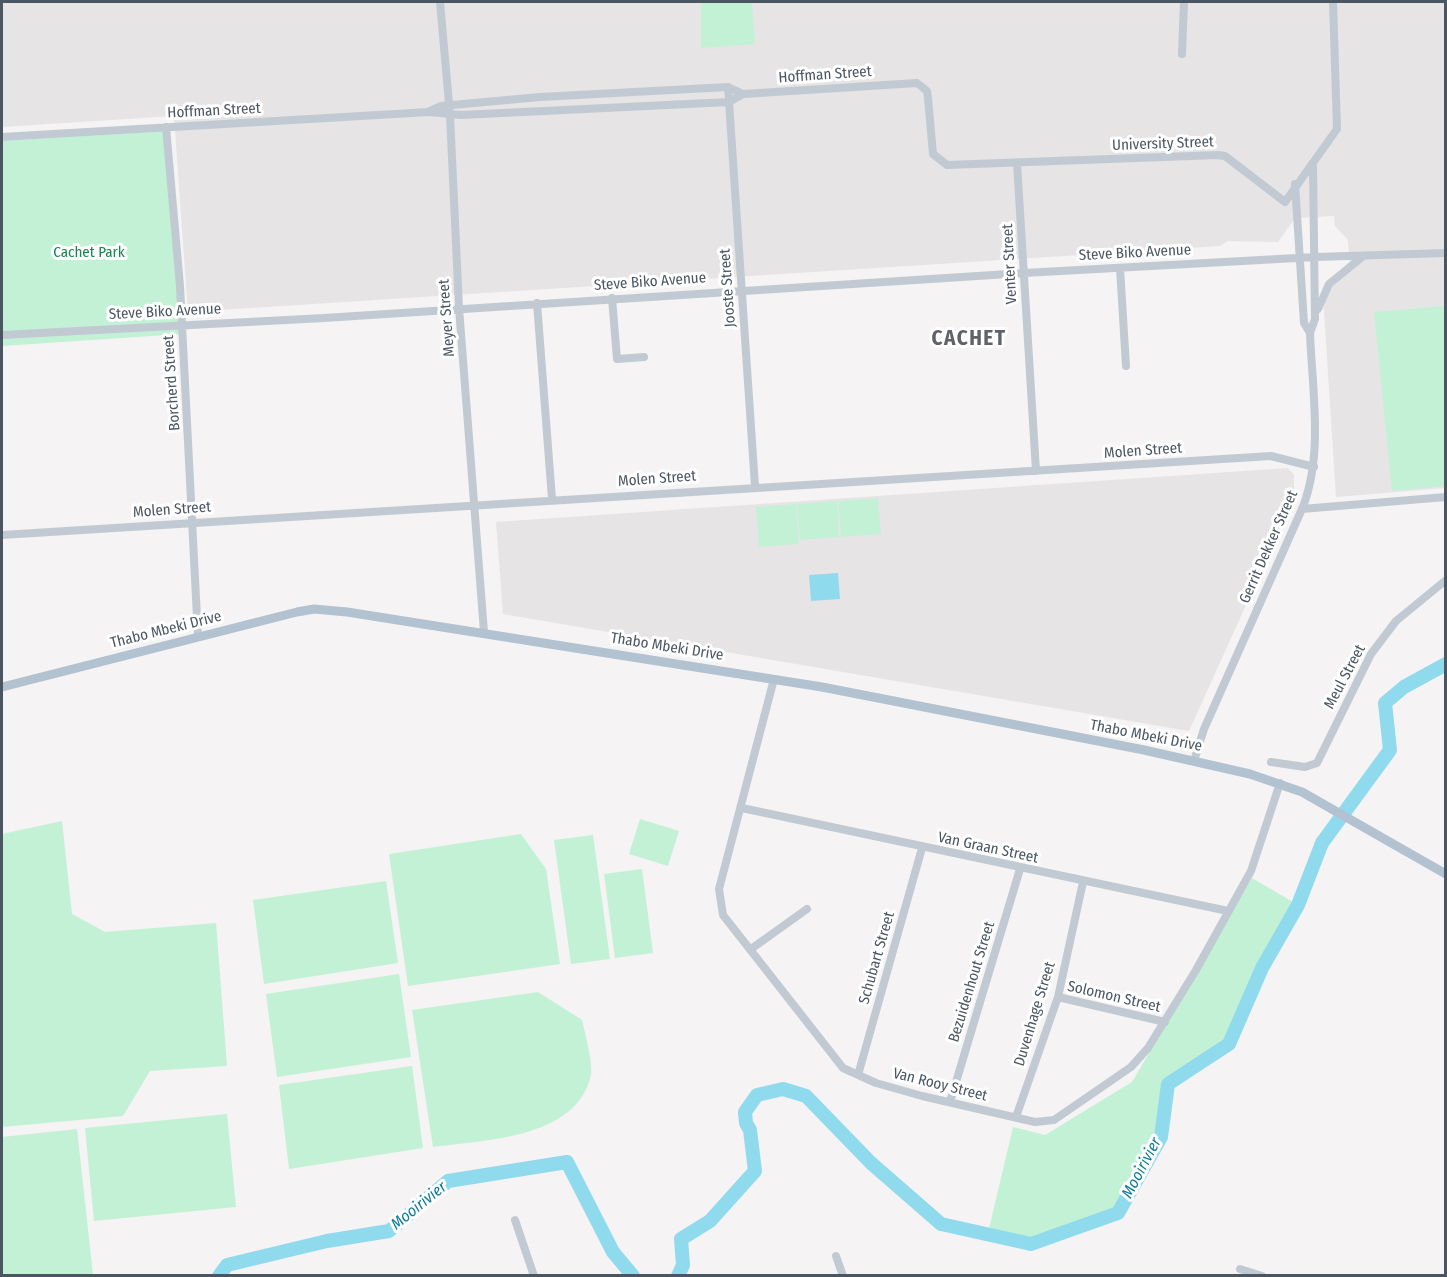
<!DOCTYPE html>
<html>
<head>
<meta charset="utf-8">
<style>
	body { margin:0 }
	#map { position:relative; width:1447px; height:1277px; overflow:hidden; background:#f5f3f3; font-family:"Fira Sans Condensed",sans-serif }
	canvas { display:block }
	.frame { position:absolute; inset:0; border:3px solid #4a5661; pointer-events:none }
</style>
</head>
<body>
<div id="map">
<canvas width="1447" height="1277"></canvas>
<div class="frame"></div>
</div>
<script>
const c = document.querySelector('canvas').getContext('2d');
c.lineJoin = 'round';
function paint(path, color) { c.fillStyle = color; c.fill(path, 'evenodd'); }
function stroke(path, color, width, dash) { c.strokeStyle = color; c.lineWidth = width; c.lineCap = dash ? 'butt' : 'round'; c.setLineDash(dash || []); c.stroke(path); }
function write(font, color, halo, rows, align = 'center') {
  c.font = font + ' "Fira Sans Condensed",sans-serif'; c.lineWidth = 6; c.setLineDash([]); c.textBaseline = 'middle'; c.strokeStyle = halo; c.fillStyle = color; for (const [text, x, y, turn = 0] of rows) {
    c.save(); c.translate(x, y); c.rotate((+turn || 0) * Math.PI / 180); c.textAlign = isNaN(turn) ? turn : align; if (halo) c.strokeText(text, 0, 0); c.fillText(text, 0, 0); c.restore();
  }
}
paint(new Path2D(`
	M2 2H1445V488L1336 497 1323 295 1350 270 1348 240 1335 226 1334 216 1295 218 1278 242 1228 241 1220 246 188 312 174 116 2 127Z
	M1288 468 1294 475V499L1189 731 503 614 496 522Z`), '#e6e4e5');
paint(new Path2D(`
	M701 2H752L755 44 701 48Z
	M169 131 182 334 2 346V141Z
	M1445 306V486L1392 491 1374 312Z
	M878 498 881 534 841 537 838 501Z
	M837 501 839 537 800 540 797 504Z
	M796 504 799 544 759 547 756 507Z
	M640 819 679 831 668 866 629 854Z
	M62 821 72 914 105 932 216 923 227 1066 150 1071 123 1116 2 1127V834Z
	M521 834 546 869 560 964 408 986 389 854Z
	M593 835 610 959 571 964 554 840Z
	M642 869 653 953 615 958 604 874Z
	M1252 878 1298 905 1262 968 1229 1044 1168 1084 1161 1137 1118 1213 1031 1244 988 1233 1013 1127 1045 1135 1132 1082Z
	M386 881 398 963 264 984 253 900Z
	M399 974 411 1057 277 1077 266 994Z
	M538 992 582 1020C585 1033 593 1062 591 1075 577 1139 484 1140 433 1147L412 1010Z
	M412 1066 423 1148 289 1169 279 1085Z
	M227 1114 236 1207 94 1221 85 1128Z
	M77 1129 93 1275H2V1137Z`), '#c3f1d5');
paint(new Path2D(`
	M838 573 840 599 811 601 809 575Z`), '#90daee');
stroke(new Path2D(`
	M219 1276 227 1265 327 1241 389 1231 448 1181 567 1162 613 1252 633 1276
	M678 1276 683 1265 681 1239 710 1221 755 1171 750 1130 746 1123 745 1112 757 1095 783 1089 806 1096 871 1163 941 1224 1031 1244 1118 1213 1161 1137 1168 1084 1229 1044 1262 968 1298 905 1322 843 1390 750 1385 703 1404 687 1446 664`), '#90daee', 14);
stroke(new Path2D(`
	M440 2 450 115 459 308 484 632
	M1182 54 1184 2
	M728 87 755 486
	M430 111 441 106 540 97 728 87 743 94
	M166 127 180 286 198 637
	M2 137 429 112 461 115 729 102 743 94 917 83 927 91 928 98 933 154 947 165 1218 155 1225 156 1285 202 1337 129 1333 2
	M1017 163 1036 471
	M1295 184 1304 323 1310 333
	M1120 268 1126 366
	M612 298 617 359 644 357
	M537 303 552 499
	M1318 309 1329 284 1361 258
	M2 335 324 318 1024 273 1315 257 1446 253
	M1302 509 1446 497
	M2 535 1271 456 1314 467
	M774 679 719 889 723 915 843 1068 876 1083 922 1096 1035 1122 1054 1120 1131 1067 1148 1048 1196 970 1251 871 1280 783
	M1194 761 1204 729 1302 509C1324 455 1312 389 1310 333L1315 319 1313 166
	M1271 762 1305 767 1317 763 1371 654 1396 621 1446 580
	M742 808 1228 911
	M751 949 807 909
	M1058 997 1165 1022
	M858 1075 922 848
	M950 1102 1020 869
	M1016 1117 1058 997 1083 882
	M515 1220 534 1276
	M836 1256 843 1276
	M1240 1269 1262 1276`), '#c1cad2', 8);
stroke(new Path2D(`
	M2 687 297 612 314 609 347 612 822 687 1144 750 1250 774 1302 792 1446 874`), '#b3c2d1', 9);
write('15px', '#4a5661', '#fff', [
	["Hoffman Street",825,75,-4],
	["Hoffman Street",214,111,-3],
	["University Street",1163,144,-2],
	["Steve Biko Avenue",1135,253,-3],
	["Venter Street",1010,264,-93],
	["Steve Biko Avenue",650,282,-4],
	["Jooste Street",728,288,-94],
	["Steve Biko Avenue",165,312,-3],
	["Meyer Street",447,318,-94],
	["Borcherd Street",172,383,-94],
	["Molen Street",1143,451,-4],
	["Molen Street",657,479,-4],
	["Molen Street",172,510,-4],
	["Gerrit Dekker Street",1269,547,-66],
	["Thabo Mbeki Drive",166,630,-14],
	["Thabo Mbeki Drive",667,647,9],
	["Meul Street",1345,677,-62],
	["Thabo Mbeki Drive",1146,736,11],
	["Van Graan Street",988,848,12],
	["Schubart Street",877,958,-74],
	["Bezuidenhout Street",972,982,-73],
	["Solomon Street",1114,997,13],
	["Duvenhage Street",1035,1014,-73],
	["Van Rooy Street",940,1085,14]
]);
write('15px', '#17864f', '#fff', [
	["Cachet Park",89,253]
]);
write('italic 16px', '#0c7c9b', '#fff', [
	["Mooirivier",1142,1168,-62],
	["Mooirivier",419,1206,-39]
]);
c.letterSpacing = '1.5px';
write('bold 21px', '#5f6368', '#fff', [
	["CACHET",969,339]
]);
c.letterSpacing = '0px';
</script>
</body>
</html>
